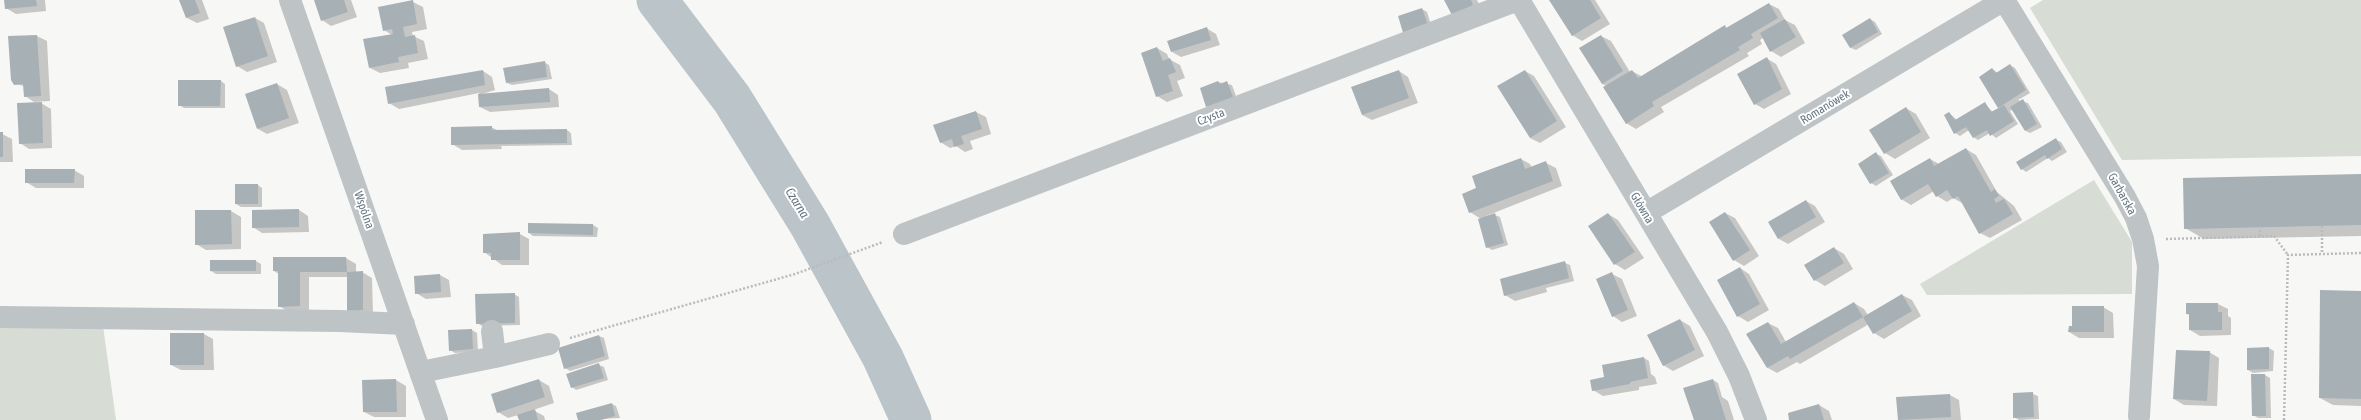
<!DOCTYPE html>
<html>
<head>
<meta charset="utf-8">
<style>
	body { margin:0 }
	canvas { display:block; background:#f7f7f5 }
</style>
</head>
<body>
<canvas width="2361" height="420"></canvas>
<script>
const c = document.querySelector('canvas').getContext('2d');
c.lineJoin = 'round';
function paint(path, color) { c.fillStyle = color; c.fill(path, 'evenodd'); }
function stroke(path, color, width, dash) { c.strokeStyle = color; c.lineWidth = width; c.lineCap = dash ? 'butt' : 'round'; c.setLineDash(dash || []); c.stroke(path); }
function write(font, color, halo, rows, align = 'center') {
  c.font = font + ' "Asap Condensed",sans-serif'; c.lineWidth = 4; c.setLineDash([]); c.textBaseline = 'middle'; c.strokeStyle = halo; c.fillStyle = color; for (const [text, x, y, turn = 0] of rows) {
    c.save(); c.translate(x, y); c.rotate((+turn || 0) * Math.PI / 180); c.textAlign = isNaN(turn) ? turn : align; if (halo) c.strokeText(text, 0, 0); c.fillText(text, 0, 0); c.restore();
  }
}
paint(new Path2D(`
	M2043 0H2361V156L2122 160 2030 8Z
	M2094 180 2132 242V294L1927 295 1920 284Z
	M0 326H103L116 420H0Z`), '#d7dcd4');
paint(new Path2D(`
	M5 0H45L46 11 16 14 6 8Z
	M180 0H202L209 19 197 23 187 18Z
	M315 0H351L357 17 331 26 322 20Z
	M1445 0H1477L1483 11Z
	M1551 0H1595L1610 24 1582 41 1572 35Z
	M413 2 423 7 427 29 412 32 413 36 424 41 428 59 408 63 409 68 380 73 370 68 392 35 384 30Z
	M1769 4 1779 9 1785 20 1795 25 1805 43 1781 57 1771 51 1763 38 1760 40 1762 44 1747 53 1749 56 1661 107 1664 112 1636 129 1626 123 1607 86 1602 84 1601 36 1611 41 1630 72 1632 71 1643 77 1725 27 1727 28Z
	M1422 9 1427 12 1433 31 1410 39Z
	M255 18 264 23 277 62 247 72 237 66Z
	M1870 19 1875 22 1882 34 1856 50 1851 48 1844 35Z
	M1206 28 1216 34 1220 45 1181 57 1172 52Z
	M37 36 47 41 50 101 34 102 25 96 24 86 15 84 9 37Z
	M1157 48 1167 54 1169 59 1180 65 1185 78 1177 81 1183 96 1167 102 1157 96Z
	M1766 58 1776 64 1791 94 1764 109 1755 104Z
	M544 62 549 65 552 79 512 85 507 83Z
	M2010 65 2015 68 2030 93 2018 100 2028 103 2042 127 2030 133 2026 131 2013 109 2010 111 2018 124 1996 138 1990 133 1978 140 1973 137 1969 130 1960 136 1955 133 1949 113 1957 120 1985 104 1993 112 2001 108 1999 107 1992 69 1998 73Z
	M483 71 492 77 495 90 479 95 549 89 558 95 559 107 490 112 480 107 479 93 399 109 389 103Z
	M1399 71 1408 77 1418 103 1372 120 1362 115Z
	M1525 71 1534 76 1566 127 1540 143 1530 138Z
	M221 81 225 84V108H184L179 105Z
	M1218 82 1232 85 1237 99 1212 109 1207 106Z
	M277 84 287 90 299 123 267 134 258 129Z
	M41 103 51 109 52 148 29 149 20 143Z
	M1906 108 1916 114 1930 138 1895 159 1885 153 1871 130Z
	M976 112 986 117 991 134 970 141 973 149 965 152 956 146 950 148 940 142Z
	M491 127 499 131 567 130 571 133 572 145 501 146 502 149 462 150 452 144Z
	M0 133 12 139 13 162H0Z
	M2056 140 2061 142 2067 152 2052 161 2048 158 2026 172 2022 169Z
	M1966 149 1976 155 1997 192 2014 206 2022 220 1990 238 1980 233 1964 204 1953 198 1947 202 1937 196 1934 191 1911 205 1901 199 1930 159 1939 164Z
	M1876 154 1881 156 1893 175 1876 186 1871 183Z
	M1521 159 1530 164 1532 168 1546 163 1556 168 1562 186 1486 216 1495 215 1500 217 1508 245 1492 250 1487 247 1481 219 1470 212 1478 189Z
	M74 170 84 176V188H36L26 182Z
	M2361 175V236L2204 239 2185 228Z
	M258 185 262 188V207H241L236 204Z
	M1806 201 1815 206 1825 222 1788 244 1779 239Z
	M299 210 308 216 309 232 262 233 253 227Z
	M231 211 241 217V249L206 250 196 244Z
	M1725 213 1735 218 1759 256 1744 266 1734 260Z
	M1608 214 1618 220 1644 258 1625 270 1615 264Z
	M593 225 598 228 597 237 533 236 529 233Z
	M520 234 529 239V265H502L484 252Z
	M1834 248 1844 254 1853 269 1825 286 1815 280Z
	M274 258H346L356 264V273L362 272 372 278 373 315 348 310V277H309V311L289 312 279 306V274L274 271Z
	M211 261H256L261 264V274H216L211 271Z
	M1565 263 1570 265 1574 281 1546 288 1547 292 1515 301 1505 295Z
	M1740 268 1749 274 1769 310 1748 322 1738 316Z
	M1612 274 1622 279 1637 316 1622 322 1613 316Z
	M440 275 449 280 451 297 426 299 416 293Z
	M2361 292V406L2333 405 2320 398Z
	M514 294 519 297 520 325 482 326 477 323Z
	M1902 295 1912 300 1921 316 1884 339 1874 333 1869 324 1800 364 1797 362 1777 373 1768 368V323L1778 328 1786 342 1854 303 1864 309 1868 315Z
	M2218 304 2228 309V316L2231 318V335L2200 336 2190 330V315L2187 314Z
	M2103 307 2113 313 2114 338H2079L2069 332Z
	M1680 320 1690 326 1704 356 1673 371 1663 365Z
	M472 330 477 333 478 352 455 353 450 350Z
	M204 334 213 339 214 370H181L171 365Z
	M599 336 604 338 609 359 570 371 565 368Z
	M2269 348 2274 351 2273 371 2253 373 2248 370Z
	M2209 352 2219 358 2217 406 2184 405 2174 399Z
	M1644 358 1649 361 1651 374 1655 377 1657 384 1639 387V390L1603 396 1593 390 1607 378Z
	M599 365 604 367 608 380 576 390 572 387Z
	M2252 375H2265L2270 378 2271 418H2258L2253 415Z
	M396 380 406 386V417H374L364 412 363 381Z
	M539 380 549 386 554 403 533 410 544 416 545 420H520L518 415 508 418 498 412Z
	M1713 380 1718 383 1722 397 1728 401 1734 420H1695Z
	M2014 394H2033L2038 396 2039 419 2019 420 2014 417Z
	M1950 395 1959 400 1961 420H1899Z
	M612 404 616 406 620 418 579 420Z
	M1819 405 1829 411 1832 420H1791Z`), '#0003');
stroke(new Path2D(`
	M657 0 732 99 810 225 883 358 911 420`), '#bac4c9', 41);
paint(new Path2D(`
	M4 0H36L37 6 5 9Z
	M179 0H195L200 13 186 18Z
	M314 0H344L348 12 321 21Z
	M413 0 417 24 403 27 405 37 415 35 418 53 398 57 399 62 369 68 363 39 393 34 392 29 383 31 378 7Z
	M1444 0H1471L1473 5 1453 17Z
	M1549 0H1590L1601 18 1572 36Z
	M1769 3 1778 18 1751 34 1753 38 1738 47 1740 50 1652 102 1654 106 1626 124 1603 87 1632 70 1638 78 1725 25 1726 28Z
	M1422 8 1429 28 1404 36 1398 16Z
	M255 17 268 56 236 67 223 27Z
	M1870 18 1878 32 1850 48 1842 35Z
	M1785 19 1796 37 1770 52 1760 33Z
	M1207 27 1211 40 1171 52 1167 41Z
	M37 35 41 96 24 97 23 84 14 85 11 80 8 36Z
	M1601 35 1623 71 1602 84 1579 48Z
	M1157 47 1163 61 1170 58 1176 72 1168 75 1173 91 1156 97 1141 53Z
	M1767 57 1782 89 1754 105 1737 74Z
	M545 61 547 77 506 83 503 68Z
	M2010 64 2026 90 1998 108 1979 77 1992 68 1996 73Z
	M483 70 485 85 388 104 385 87Z
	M1399 70 1409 98 1362 115 1351 87Z
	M1525 70 1557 121 1530 138 1497 86Z
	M178 80H221L220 106H178Z
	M1218 81 1220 84 1227 81 1233 97 1206 107 1200 88Z
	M277 83 289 118 257 129 245 94Z
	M549 88 550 102 479 107 478 94Z
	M2023 99 2037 124 2025 131 2010 107Z
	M42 102 43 143 19 144 17 103Z
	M1985 102 1991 112 2004 105 2014 121 1990 136 1987 130 1973 138 1966 127 1954 134 1944 115 1949 112 1955 120Z
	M1906 107 1921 132 1884 154 1869 130Z
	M976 111 982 129 961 136 964 144 954 147 952 139 940 143 933 125Z
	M492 126V130L567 129V143L451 145V127Z
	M0 132H3V157H0Z
	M2056 138 2062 149 2047 159 2045 155 2021 170 2016 162Z
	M1966 148 1991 192 1995 189 1999 196 1994 199 1996 203 2004 199 2013 214 1979 234 1958 196 1953 199 1947 190 1936 197 1928 184 1901 200 1890 181 1930 158 1934 166Z
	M1876 152 1889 173 1870 184 1858 164Z
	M1521 158 1525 169 1546 161 1553 181 1469 213 1462 194 1476 188 1472 176Z
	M25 169H75L74 183H25Z
	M2361 174V225L2184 229 2183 178Z
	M235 184H258V204H235Z
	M1806 200 1816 217 1778 239 1768 222Z
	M299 209V227L252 228V210Z
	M195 210H231L232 244 195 245Z
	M1725 212 1750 250 1733 261 1709 222Z
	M1495 213 1504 243 1486 248 1478 219Z
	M1608 213 1635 252 1614 265 1588 226Z
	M528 223 593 224V235L528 233Z
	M520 232V260H491V253H483V234Z
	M1834 247 1844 263 1814 281 1804 265Z
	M273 257H346L347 272H300V306L278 307V271H273Z
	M210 260H256V271H210Z
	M1565 261 1569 278 1504 296 1500 279Z
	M1740 267 1760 304 1737 317 1717 280Z
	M363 271V310L347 311V272Z
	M1612 272 1628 310 1612 317 1596 279Z
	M440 274 441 292 415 294 414 276Z
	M2320 290 2361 291V399L2319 398Z
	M515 293V323L476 324 475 294Z
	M1902 294 1912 311 1873 334 1863 317 1790 359 1788 356 1767 368 1746 334 1768 322 1781 344 1854 302 1863 317Z
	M2186 303H2218V312H2222V330H2189V314H2186Z
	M2072 306H2104V332H2068L2069 326H2072Z
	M1680 319 1695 350 1663 366 1647 335Z
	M472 329 473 349 449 351 448 330Z
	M170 333H204V365H170Z
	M599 335 605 356 564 369 558 348Z
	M2269 347V369L2247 370V348Z
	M2176 350 2210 351 2207 401 2173 399Z
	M1644 357 1648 378 1630 382V384L1592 391 1590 380 1604 377 1602 365Z
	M599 363 604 378 571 388 566 374Z
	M2251 374H2265L2266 416H2252Z
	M396 379 397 412H363L362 380Z
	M539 379 545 397 497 413 491 394Z
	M1713 379 1726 420H1694L1683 388Z
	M2033 392 2034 417 2013 418V393Z
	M1950 394 1951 417 1898 420 1896 397Z
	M612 403 615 416 601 420H578L576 413Z
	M1819 404 1824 420H1789L1788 413Z
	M535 409 538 420H519L517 415Z`), '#a7b0b5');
stroke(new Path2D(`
	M2322 226V254
	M2260 236V229
	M2166 239 2274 236 2288 255
	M570 338 795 274 883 242
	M2284 420 2288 255 2361 253`), '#b9bcbe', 2.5, [2, 2]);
stroke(new Path2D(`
	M290 0 437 420
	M1519 0 1717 332 1739 376 1756 420
	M2004 0 2125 197 2136 218 2143 239 2148 266 2139 416
	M1646 213 2004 0
	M904 234 1518 0
	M0 317 340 321 404 324
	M495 357 549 344
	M421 372 495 357 492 331`), '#bec3c6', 22);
write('12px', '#677784', '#fff', [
	["Romanówek",1825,107,-31],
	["Czysta",1211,117,-21],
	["Garbarska",2122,194,61],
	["Główna",1642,208,59],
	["Wspólna",364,210,71]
]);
write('italic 13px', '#637780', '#fff', [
	["Czarna",797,203,58]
]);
</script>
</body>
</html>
